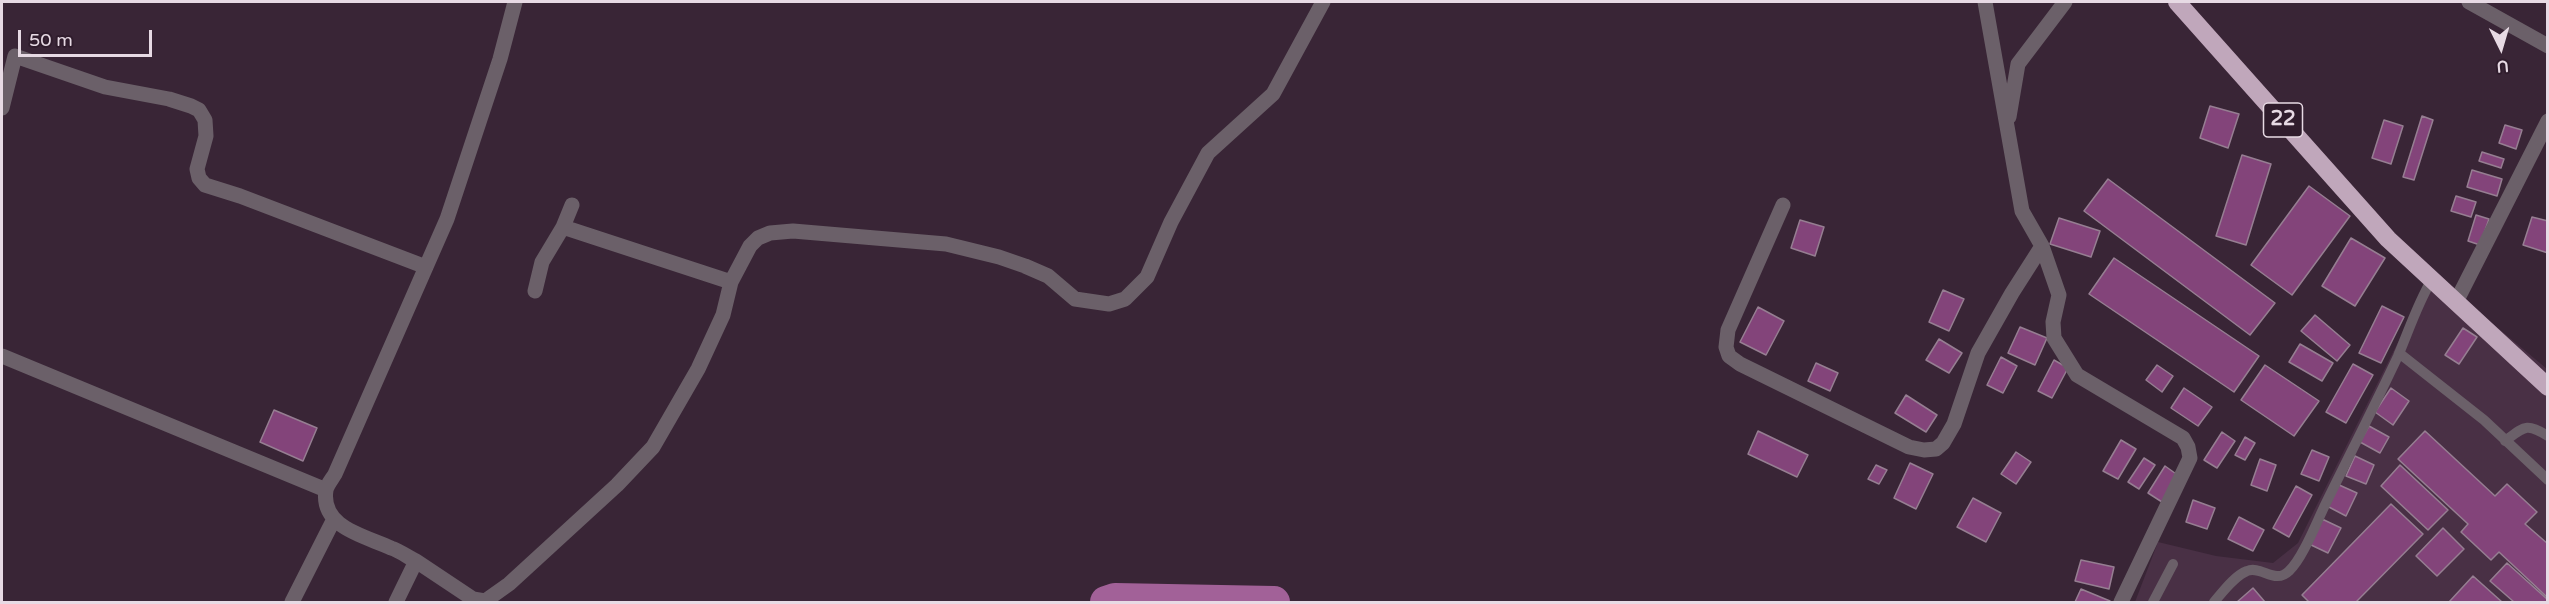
<!DOCTYPE html>
<html>
<head>
<meta charset="utf-8">
<style>
	body { margin:0 }
	#map { position:relative; width:2549px; height:604px; overflow:hidden; background:#392536; font-family:"Varela Round",sans-serif }
	canvas { display:block }
	.frame { position:absolute; inset:0; border:3px solid #e7dae4; pointer-events:none }
	.north { position:absolute; left:2471px; top:18px; width:60px; height:60px; -webkit-text-stroke:4px #2f1c2c; paint-order:stroke; rotate:175deg; font-size:16px; font-weight:700; line-height:24px; text-align:center; color:#e7dae4 }
	.north::after { content:''; display:block; margin:auto; width:21px; height:27px; background:#e7dae4; clip-path:polygon(50% 0,100% 100%,50% 72%,0 100%) }
	.scale { position:absolute; left:18px; top:30px; width:134px; height:27px; box-sizing:border-box; border:3px solid #e7dae4; border-top:0; padding-left:8px; font-size:18px; line-height:21px; white-space:nowrap; color:#e7dae4; -webkit-text-stroke:4px #2f1c2c; paint-order:stroke }
</style>
</head>
<body>
<div id="map">
<canvas width="2549" height="604"></canvas>
<div class="frame"></div>
<div class="north">U</div>
<div class="scale">50 m</div>
</div>
<script>
const c = document.querySelector('canvas').getContext('2d');
c.lineJoin = 'round';
function paint(path, color) { c.fillStyle = color; c.fill(path, 'evenodd'); }
function stroke(path, color, width, dash) { c.strokeStyle = color; c.lineWidth = width; c.lineCap = dash ? 'butt' : 'round'; c.setLineDash(dash || []); c.stroke(path); }
function write(font, color, halo, rows, align = 'center') {
  c.font = font + ' "Varela Round",sans-serif'; c.lineWidth = 4.5; c.setLineDash([]); c.textBaseline = 'middle'; c.strokeStyle = halo; c.fillStyle = color; for (const [text, x, y, turn = 0] of rows) {
    c.save(); c.translate(x, y); c.rotate((+turn || 0) * Math.PI / 180); c.textAlign = isNaN(turn) ? turn : align; if (halo) c.strokeText(text, 0, 0); c.fillText(text, 0, 0); c.restore();
  }
}
paint(new Path2D(`
	M2425 288 2456 293 2547 369V602H2135L2158 542 2216 556 2273 563 2298 543Z`), '#493045');
stroke(new Path2D(`
	M1106 602 1115 599 1274 602`), '#a26198', 32);
const building = new Path2D(`
	M2210 106 2239 114 2228 148 2200 138Z
	M2422 116 2433 120 2414 180 2403 177Z
	M2384 120 2403 126 2391 164 2372 158Z
	M2505 125 2522 130 2516 149 2499 143Z
	M2482 152 2504 159 2501 168 2479 161Z
	M2242 155 2271 164 2246 245 2216 236Z
	M2472 170 2502 179 2497 196 2467 187Z
	M2108 179 2275 303 2250 335 2084 211Z
	M2309 186 2350 216 2292 295 2251 265Z
	M2456 196 2476 202 2471 217 2451 211Z
	M2476 215 2489 219 2480 245 2468 241Z
	M2532 217 2548 221V253L2523 245Z
	M2059 218 2100 231 2091 257 2050 244Z
	M1800 220 1824 227 1815 256 1791 248Z
	M2351 238 2385 258 2355 306 2322 286Z
	M2114 258 2259 356 2234 392 2089 294Z
	M1943 290 1964 299 1949 331 1929 322Z
	M2382 306 2404 317 2381 363 2359 353Z
	M1758 307 1784 321 1766 355 1740 342Z
	M2315 315 2350 345 2337 361 2301 331Z
	M2020 327 2047 338 2035 365 2008 353Z
	M2463 328 2477 337 2459 364 2445 355Z
	M1939 339 1962 353 1949 373 1926 360Z
	M2300 344 2333 363 2322 381 2289 362Z
	M2001 357 2017 366 2003 393 1987 385Z
	M2054 360 2068 368 2052 398 2038 391Z
	M1816 363 1838 373 1830 391 1808 381Z
	M2353 364 2373 375 2346 423 2326 412Z
	M2157 365 2173 376 2162 392 2146 380Z
	M2265 365 2319 401 2294 436 2241 400Z
	M2184 388 2212 407 2198 426 2171 408Z
	M2391 388 2409 401 2393 425 2375 412Z
	M1906 395 1937 415 1926 432 1895 413Z
	M274 410 317 428 303 461 260 442Z
	M2369 426 2389 437 2380 453 2360 442Z
	M1758 431 1808 455 1797 477 1748 454Z
	M2425 431 2495 496 2507 484 2537 512 2525 524 2548 544V598L2499 552 2491 560 2461 532 2468 524 2398 459Z
	M2222 432 2235 441 2217 468 2204 460Z
	M2245 437 2255 443 2245 460 2235 455Z
	M2121 440 2136 449 2118 479 2103 471Z
	M2312 450 2329 457 2319 481 2301 474Z
	M2016 452 2031 462 2016 484 2001 474Z
	M2355 456 2374 465 2366 484 2346 476Z
	M2144 458 2155 465 2139 489 2128 482Z
	M2260 459 2276 465 2267 491 2251 485Z
	M1910 463 1933 474 1916 509 1894 498Z
	M1876 465 1887 470 1879 484 1868 479Z
	M2400 465 2448 510 2428 530 2381 486Z
	M2165 466 2179 476 2162 502 2148 493Z
	M2337 484 2357 493 2346 516 2327 506Z
	M2296 486 2312 495 2289 537 2273 528Z
	M1973 498 2001 513 1986 542 1957 527Z
	M2193 500 2215 508 2207 529 2186 522Z
	M2391 504 2423 534 2356 602H2309L2302 595Z
	M2239 517 2264 530 2253 551 2228 539Z
	M2322 519 2341 528 2328 553 2309 544Z
	M2443 528 2464 549 2437 576 2416 556Z
	M2081 560 2114 567 2109 589 2075 581Z
	M2507 563 2548 600V602H2514L2490 581Z
	M2473 576 2502 602H2449Z
	M2253 588 2265 602H2237Z
	M2081 589 2110 601 2109 602H2075Z`);
paint(building, '#83447a');
stroke(building, '#967e92', 1.5);
stroke(new Path2D(`
	M2399 353 2484 420 2548 480
	M2505 441C2524 427 2526 422 2548 436
	M2153 602 2173 564
	M2214 602C2222 593 2234 576 2247 571 2261 565 2275 585 2289 571 2303 558 2317 521 2326 503 2350 454 2375 405 2398 356 2409 330 2417 305 2431 281`), '#6b6069', 10);
stroke(new Path2D(`
	M1985 2 2022 211 2042 246 2059 295 2053 322 2054 338 2077 375 2183 438 2188 447 2190 458 2121 602
	M2469 2 2548 46
	M2 108 15 56 105 87 169 99 191 106 199 110 205 120 206 136 197 169 199 178 205 185 240 196 426 267
	M2009 117 2018 64 2065 2
	M1783 205 1728 330 1726 347 1729 356 1740 364 1909 447 1924 450 1936 449 1943 443 1954 424 1978 353 2012 293 2042 246
	M563 227 731 282
	M535 291 542 262 563 227 572 205
	M2456 302 2548 121
	M2 356 326 490
	M416 561 473 599 485 601 509 584 617 485 653 447 698 369 723 315 731 282 750 246 758 238 770 233 793 231 946 244 999 257 1025 266 1048 276 1075 299 1109 304 1125 299 1147 277 1171 222 1208 153 1273 94 1323 2
	M292 602 334 519
	M396 602 416 561C408 557 400 551 391 548 366 536 320 528 326 490 327 485 332 479 335 474L447 219 500 59 515 2`), '#6b6069', 15);
stroke(new Path2D(`
	M2177 2 2388 239 2548 387`), '#c0a7bb', 18);
for (const [x, y, w] of [
	[2283,120,39]
]) { const box = new Path2D(); box.roundRect(x - w / 2, y - 17, w, 34, 4.5); c.fillStyle = '#2f1c2c'; c.fill(box); stroke(box, '#e7dae4', 1.5); }
write('bold 20px', '#e7dae4', null, [
	["22",2283,120]
]);
</script>
</body>
</html>
